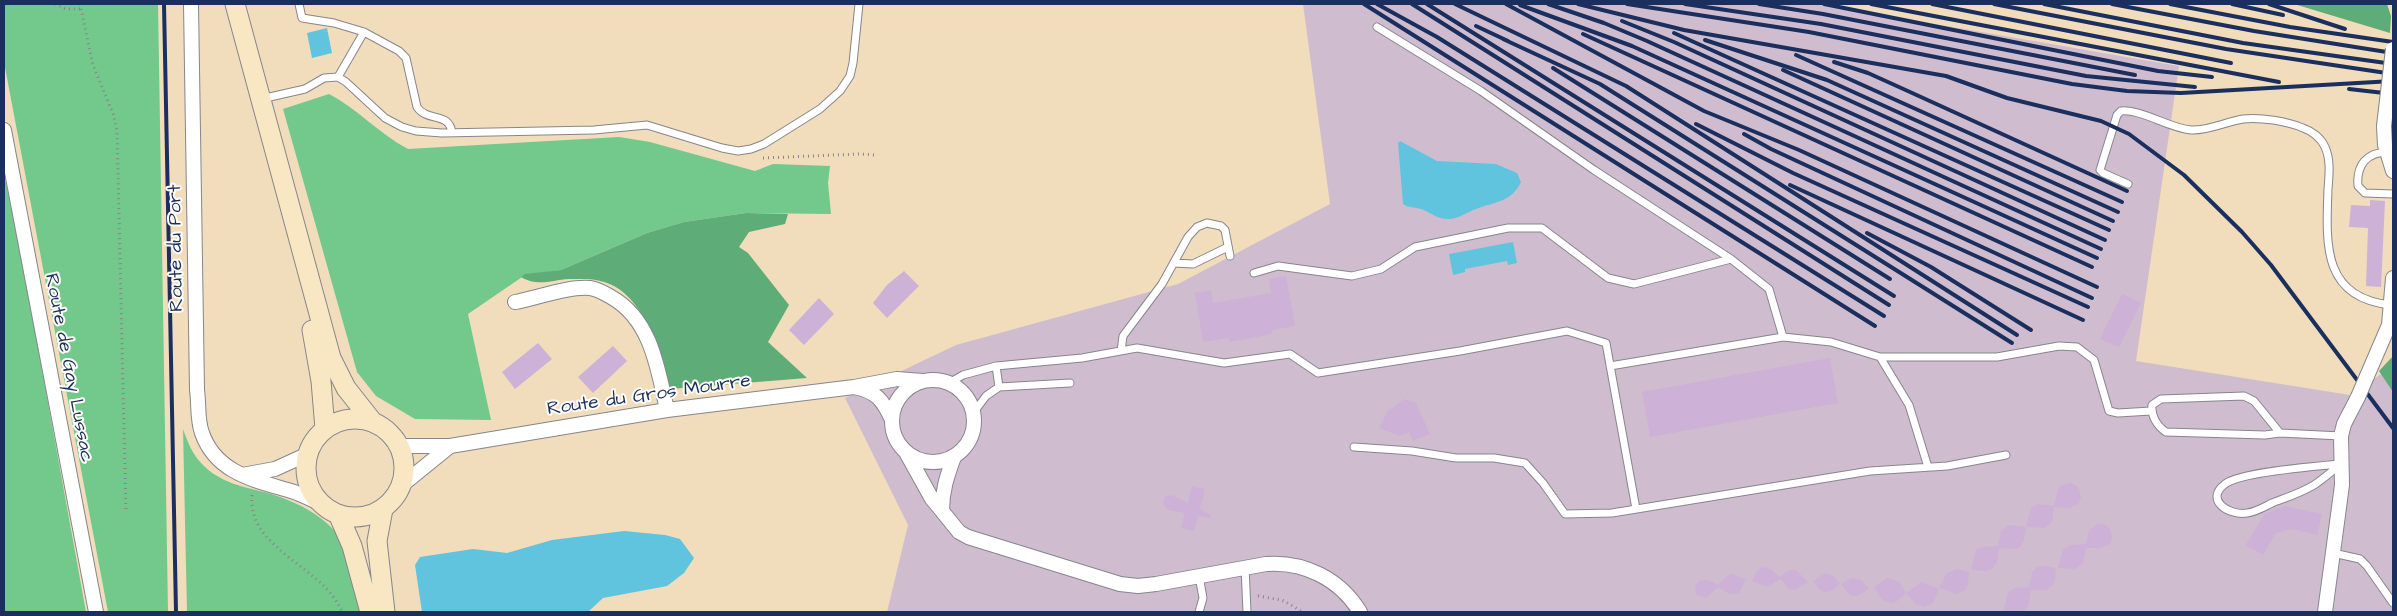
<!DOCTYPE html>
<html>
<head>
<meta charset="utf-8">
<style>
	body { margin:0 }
	#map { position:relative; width:2397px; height:616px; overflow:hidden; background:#f1dcbc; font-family:"Architects Daughter",sans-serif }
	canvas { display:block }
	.frame { position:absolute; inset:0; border:5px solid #1b2f5e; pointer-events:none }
</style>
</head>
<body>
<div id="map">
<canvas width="2397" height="616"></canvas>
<div class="frame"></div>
</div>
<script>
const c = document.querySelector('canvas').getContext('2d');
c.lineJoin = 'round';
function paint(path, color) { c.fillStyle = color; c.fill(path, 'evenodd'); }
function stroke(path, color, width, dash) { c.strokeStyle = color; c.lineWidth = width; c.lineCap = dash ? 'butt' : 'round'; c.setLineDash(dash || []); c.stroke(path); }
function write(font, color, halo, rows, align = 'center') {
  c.font = font + ' "Architects Daughter",sans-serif'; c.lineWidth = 4; c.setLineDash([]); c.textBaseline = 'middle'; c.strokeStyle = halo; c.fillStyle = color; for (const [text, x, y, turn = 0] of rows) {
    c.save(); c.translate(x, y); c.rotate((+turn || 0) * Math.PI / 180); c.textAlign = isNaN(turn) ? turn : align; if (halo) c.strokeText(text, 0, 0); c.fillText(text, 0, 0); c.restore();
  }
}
paint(new Path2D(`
	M1303 4H1819L2179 66 2136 361 2350 395 2393 366V612H887L908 525 845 398 956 345 1178 284 1330 204Z`), '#cfbdcf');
paint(new Path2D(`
	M4 4H158L168 612H108L4 62Z
	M329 94C358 109 378 133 408 149L619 137 650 142 755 171 773 164 830 166 828 183 831 214 746 213 684 222 647 233 561 270 525 275 468 314 491 420 415 419 376 396 357 372 283 109Z
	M4 174 21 254 86 612H4Z
	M183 429C188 443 193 456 204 466 220 482 243 487 264 492 293 500 321 513 340 537L362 612H187Z`), '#73c88c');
paint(new Path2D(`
	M2294 4H2387L2391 16 2390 33Z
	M746 213 788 214 785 224 749 232 739 247 748 253 789 305 768 342 807 378 670 389C659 353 645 294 604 282 593 278 581 279 569 279 551 280 538 287 521 277L525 274 561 270 647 233 684 222Z
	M2393 356V392L2379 371Z`), '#5eac78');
paint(new Path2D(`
	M327 28 332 53 312 58 307 33Z
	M1400 141 1437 161 1496 164 1517 173 1521 182C1512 202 1494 202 1476 209 1467 212 1460 218 1450 219 1438 220 1432 213 1421 209 1415 207 1408 208 1403 204L1398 143Z
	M1513 242 1517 263 1508 265 1507 261 1465 269V272L1453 275 1449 254Z
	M624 531 665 535 680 539 694 558 684 573 667 586 603 598 588 612H422L415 565 420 557 473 549 507 553 552 540Z`), '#60c4de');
paint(new Path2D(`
	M2370 200 2385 201 2381 287 2366 286 2368 228 2349 227 2351 205 2370 206Z
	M904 271 919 286 887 318 873 303 887 285Z
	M1286 276 1295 326 1272 330V334L1230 342 1228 338 1203 342 1195 293 1211 290 1213 303 1271 293 1269 279Z
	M2122 294 2141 303 2119 347 2100 339Z
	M819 298 834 314 804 345 789 330Z
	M538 343 552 359 515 389 502 372Z
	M613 346 627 361 593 393 578 377Z
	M1830 358 1838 403 1650 437 1642 392Z
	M1404 399 1416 403 1430 434 1413 441 1409 432 1400 436 1379 428 1387 412Z
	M2070 483 2077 486 2080 492 2081 498 2078 504 2069 508 2054 507 2052 522 2044 528 2026 527 2024 540 2019 548 2013 549 1999 548 1997 562 1992 569 1986 571 1971 570 1976 550 1981 547 1998 546 2001 531 2008 525 2026 527 2031 508 2039 504 2054 506 2058 489 2062 485Z
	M1192 486 1205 489 1200 509 1211 515 1210 518 1198 516 1194 531 1181 528 1185 513 1168 510 1163 503 1165 497 1171 495 1188 503Z
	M2285 506 2322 514 2317 535 2292 529 2276 533 2263 555 2246 545 2265 513Z
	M2098 524H2104L2111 530 2112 539 2109 545 2100 548H2086L2083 563 2076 569 2058 568 2063 549 2071 545 2086 544 2089 530Z
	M2044 566 2056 568 2055 581 2052 586 2046 590H2031L2028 606 2022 612H2003L2008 592 2016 588 2029 587 2032 572 2038 566Z
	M1762 567 1771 569 1779 577 1790 570H1796L1808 582 1795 590 1789 589 1781 579 1768 586 1762 585 1752 581 1757 571Z
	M1957 569 1969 572 1968 584 1965 590 1957 594 1939 588 1947 573Z
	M1826 573 1832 575 1840 584 1831 591 1824 592 1819 589 1813 581Z
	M1733 574 1746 580 1739 593 1730 594 1718 587 1706 598 1696 594 1695 586 1699 581 1707 580 1718 585 1727 576Z
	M1852 578 1861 580 1869 589 1857 596H1851L1841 584Z
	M1888 578 1899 582 1906 593 1897 601 1891 603 1882 600 1874 587Z
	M1922 582 1939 589 1933 603 1924 607 1916 604 1906 593Z`), '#cdb1d6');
const lane = new Path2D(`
	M299 4 302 18 334 23 364 32 399 51 406 58 417 107C428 123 449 111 452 133
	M1377 27 1481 91 1594 170 1731 259
	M338 77 364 32
	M261 99 305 89 324 78 338 77 346 82 385 118 402 127 416 131 442 133 594 130 647 125 722 148 738 151 751 149 764 144 820 109 840 91 850 76 853 63 859 4
	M2388 152C2367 152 2356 165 2358 186L2365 193 2393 194
	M2128 184 2103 173 2100 170 2117 115 2121 111C2142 109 2168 128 2191 130 2208 131 2225 122 2243 119 2260 117 2287 121 2303 128 2312 131 2321 138 2325 147 2331 160 2329 176 2328 189 2326 244 2322 298 2391 305
	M1174 263 1193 264 1228 247
	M1254 273 1278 266 1352 276 1381 269 1415 247 1508 228H1542L1608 278 1634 284 1731 259 1769 289 1783 337
	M1121 351 1123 336 1162 284 1188 237 1197 227 1207 223 1221 226 1225 230 1230 256
	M1880 357H1997L2059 346 2077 347 2094 360 2109 411 2118 413 2151 411
	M1610 366 1783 337 1831 342 1880 357 1909 405 1928 467
	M949 383 963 375 996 366 1082 358 1137 348 1224 363 1290 354 1318 373 1460 351 1567 331 1606 343 1636 509
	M999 387 1070 383
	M974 412 986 396 999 387 996 366
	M2280 433 2254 401 2244 396 2161 399 2152 405C2151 416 2157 426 2166 432L2265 435 2280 433 2341 436
	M1354 447 1412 451 1456 458H1494L1525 463 1543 483 1565 514 1612 513 1870 471 1947 466 2006 455
	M2341 464C2332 471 2323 479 2314 485 2301 493 2285 498 2272 503 2264 507 2256 512 2247 513 2229 516 2204 500 2225 484 2240 472 2319 466 2341 464Z
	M2333 553 2360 559 2367 566 2393 603
	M1245 567 1247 612
	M1199 612 1203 598 1199 576`);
const street = new Path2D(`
	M191 4 197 390C199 403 197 420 202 433 216 473 254 480 291 491 302 494 312 500 323 505
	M2384 126 2385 145 2393 171
	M4 130 96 612
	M515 302C536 298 569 286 590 288 598 289 604 293 611 297 651 319 658 369 667 410
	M2367 376 2389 325 2393 278
	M892 421a41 41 0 1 1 82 0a41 41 0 1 1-82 0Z
	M892 420C883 400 876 391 854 387L897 379 922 381
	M400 446H450L402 485
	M450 446 667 410 854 387
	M907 454 932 499 942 511C942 491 947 476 954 457
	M242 475 275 469 308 454
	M942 511 959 532 968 537 1120 584 1138 586 1156 584 1266 564C1304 561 1340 579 1360 612
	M2325 612 2342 485 2341 436 2344 424 2358 397`);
const secondary = new Path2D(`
	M235 4 331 358 346 388 372 421
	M312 330 321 381 325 429
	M306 468a49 49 0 1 1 98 0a49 49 0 1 1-98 0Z
	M383 509 377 541 385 612
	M338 514 352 546 370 612`);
stroke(lane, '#86868d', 9);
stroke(street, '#86868d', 16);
stroke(secondary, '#86868d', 21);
stroke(new Path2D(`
	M55 4 66 9H82
	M80 4 93 65 114 116 117 131 126 513
	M763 158 860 154 875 155
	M252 495C247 550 324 566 342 612
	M1258 596 1282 600 1303 612`), '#86868d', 3, [1, 4]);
stroke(lane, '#fff', 7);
stroke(street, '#fff', 14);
stroke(secondary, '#f9e7c3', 19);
stroke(new Path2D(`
	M164 4 176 612
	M1364 4 1875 326
	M1377 4 1437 37 1884 316
	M1412 4 1889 305
	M1427 4 1894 296
	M1455 4 1626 86 2017 335
	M1506 4 1704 111 1799 150 2097 287
	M1548 4 1604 23 1647 41 2101 249
	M1578 4 1684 30 1946 76 2007 98 2101 121 2129 134 2184 175 2242 232 2271 265 2393 428
	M1627 4 1809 32 2072 84 2127 91 2181 93 2393 81
	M1685 4 1821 24 2086 76 2195 87
	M1759 4 1823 14 2135 75
	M1824 4 2158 71 2212 77
	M1871 4 2279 82
	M1932 4 2231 63
	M1994 4 2226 49 2393 74
	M2044 4 2243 43 2393 64
	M2112 4 2254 31 2393 53
	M2170 4 2290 27 2393 42
	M2232 4 2283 15
	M2269 4 2345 29
	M1520 5 1632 46 2097 258
	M1622 21 1674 42 2105 240
	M1476 26 1508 41
	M1674 33 2109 230
	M1583 34 2092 267
	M1503 39 1600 84 2012 343
	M1705 40 1827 80 2118 212
	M1796 55 2122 202
	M1834 62 1868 73 1910 92 2127 191
	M1553 68 1890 279
	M1783 70 2113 221
	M2349 89 2393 94
	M1696 124 1793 173 2088 307
	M1744 134 1771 149 2092 298
	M1790 185 2083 320
	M1867 233 1931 267 2031 330`), '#1b2f5e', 4);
const streetBridge = new Path2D(`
	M2384 126 2393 49
	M2358 397 2367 376`);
stroke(streetBridge, '#86868d', 16, []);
stroke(streetBridge, '#fff', 14);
write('19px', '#1b2f5e', '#fdfcf7', [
	["Route du Port",177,248,-91],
	["Route de Gay Lussac",68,368,79],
	["Route du Gros Mourre",649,396,-8]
]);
</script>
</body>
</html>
